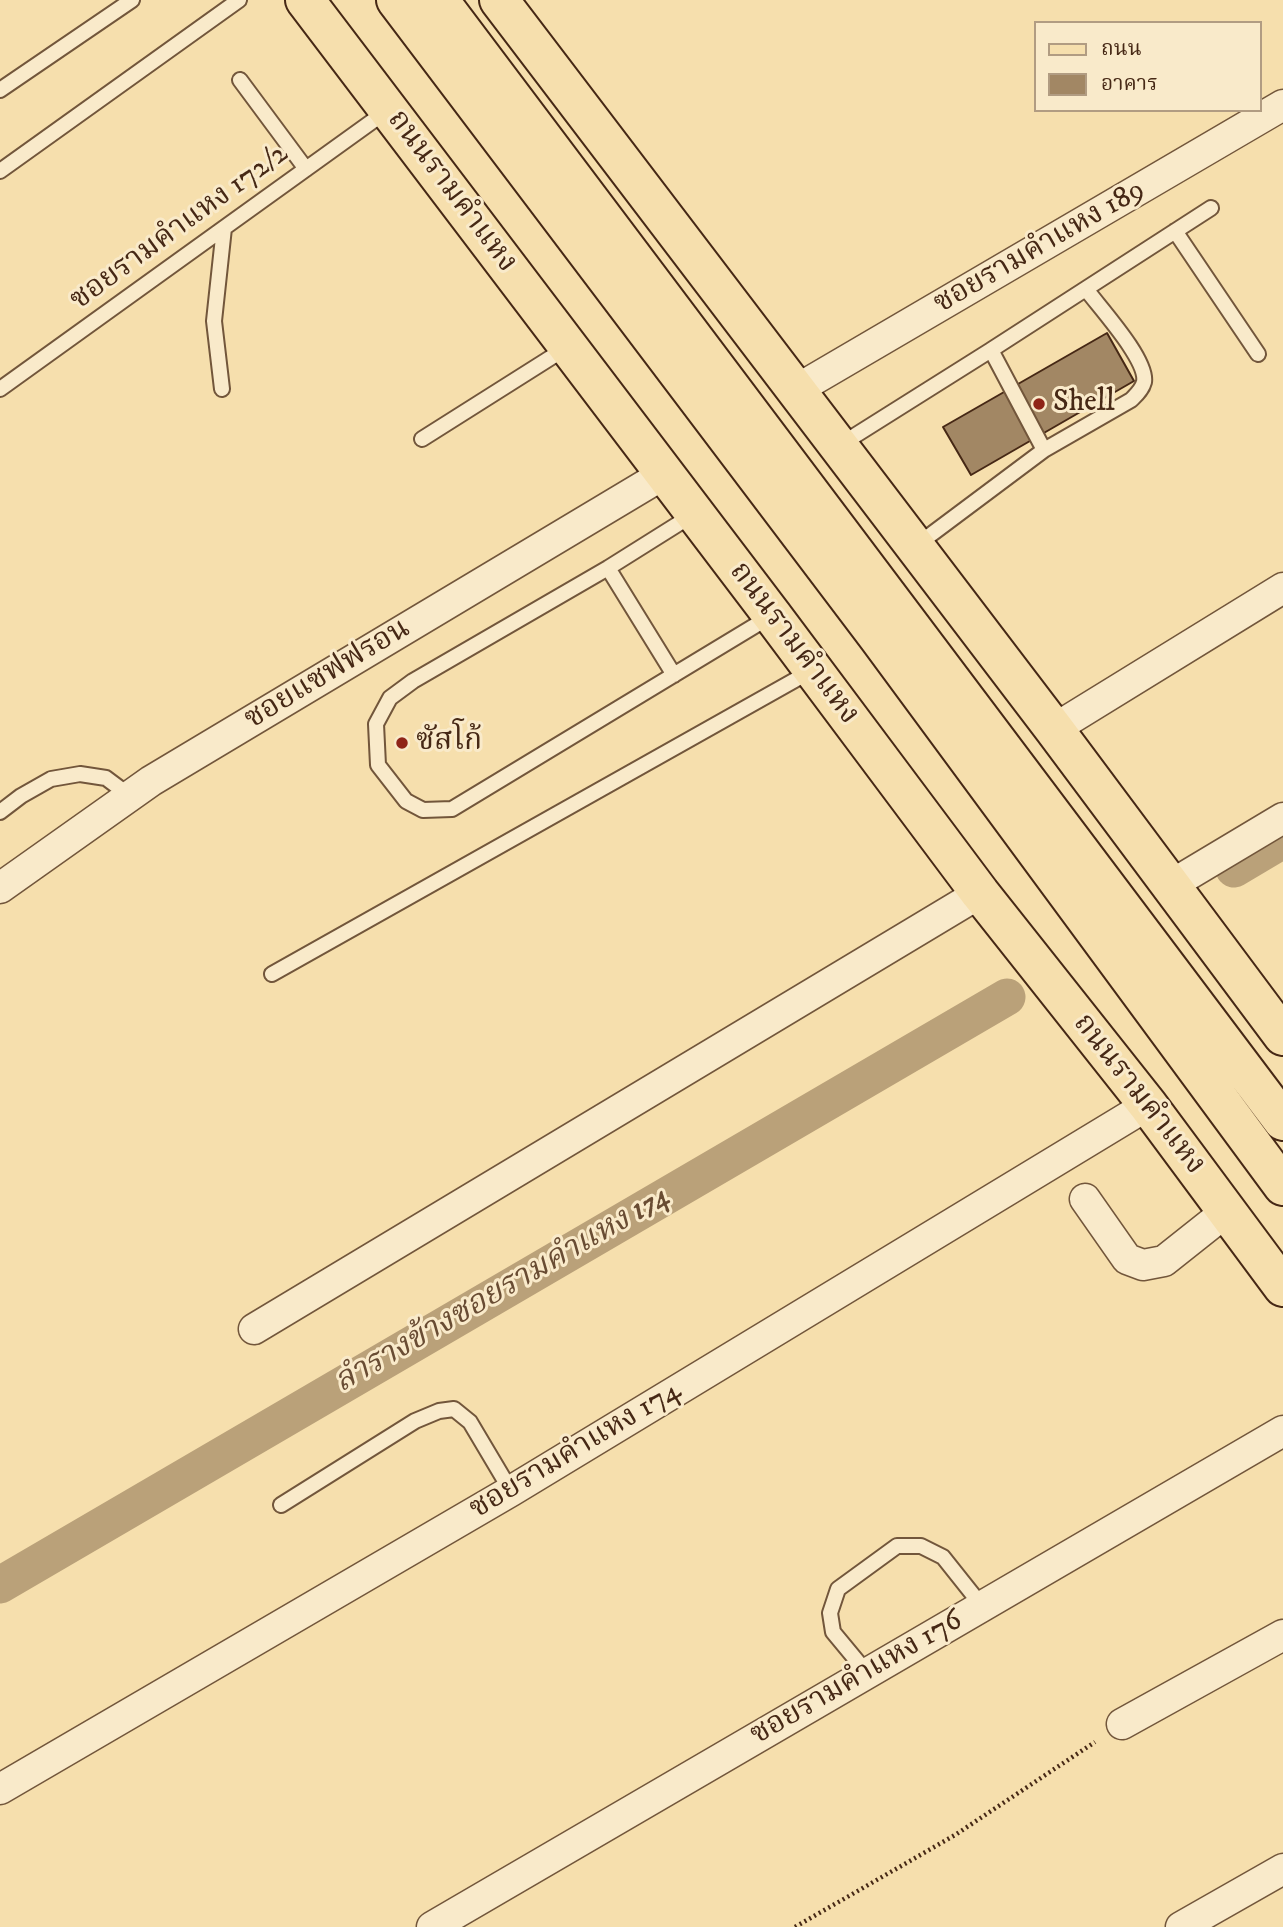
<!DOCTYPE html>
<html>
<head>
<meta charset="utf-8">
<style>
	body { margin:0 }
	#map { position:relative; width:1283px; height:1927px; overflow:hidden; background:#f6dfad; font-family:"IM FELL DW Pica","Noto Serif Thai",serif }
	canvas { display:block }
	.legend { position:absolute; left:1034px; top:21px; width:228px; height:91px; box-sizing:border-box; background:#f9eaca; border:2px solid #b19c82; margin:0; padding:9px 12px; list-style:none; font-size:21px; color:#462815 }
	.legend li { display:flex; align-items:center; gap:14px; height:35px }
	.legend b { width:35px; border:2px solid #b19c82 }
</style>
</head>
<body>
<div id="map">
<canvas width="1283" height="1927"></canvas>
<ul class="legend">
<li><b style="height:9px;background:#f6dfad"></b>ถนน</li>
<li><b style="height:19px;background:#a28764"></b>อาคาร</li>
</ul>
</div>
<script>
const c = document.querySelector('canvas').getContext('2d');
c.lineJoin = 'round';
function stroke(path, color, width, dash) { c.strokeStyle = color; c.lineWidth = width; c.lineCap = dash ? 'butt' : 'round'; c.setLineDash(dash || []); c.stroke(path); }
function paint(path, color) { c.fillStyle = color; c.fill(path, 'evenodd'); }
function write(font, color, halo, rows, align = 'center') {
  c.font = font + ' "IM FELL DW Pica","Noto Serif Thai",serif'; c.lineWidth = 6; c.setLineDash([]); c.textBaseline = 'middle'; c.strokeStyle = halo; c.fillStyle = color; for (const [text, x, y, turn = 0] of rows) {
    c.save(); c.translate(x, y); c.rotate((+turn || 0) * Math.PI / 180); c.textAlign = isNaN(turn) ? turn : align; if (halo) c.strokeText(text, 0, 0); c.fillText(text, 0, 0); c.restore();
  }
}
stroke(new Path2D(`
	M1234 869 1283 840
	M0 1585 1007 997`), '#baa179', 37);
const building = new Path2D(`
	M1107 333 1134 381 971 475 943 427Z`);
paint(building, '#a28764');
stroke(building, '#462815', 2);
const service = new Path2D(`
	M240 80 306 169
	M0 90 132 0
	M0 171 239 0
	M1175 231 1258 354
	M991 350 1211 208
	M0 389 388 110
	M222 389 214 321 224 228
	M422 439 566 348
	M840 445 991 350 1044 450 917 545
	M1044 450 1131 400C1136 395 1142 390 1144 382 1148 360 1100 308 1086 289
	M694 514 608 568 413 681 390 698 376 724 378 765 406 801 423 810 452 809 771 616
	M608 568 674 675
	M0 812 21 796 51 779 80 774 106 778 130 796
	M272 974 811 671
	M281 1505 415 1421 439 1411 454 1409 470 1422 511 1491
	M867 1673 833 1632 830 1613 838 1589 897 1546H921L943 1557 982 1606`);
const minor = new Path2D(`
	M796 390 1283 105
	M1054 729 1283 588
	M1171 885 1283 818
	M0 888 151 781 664 474
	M1085 1199 1127 1259 1143 1265 1164 1261 1227 1211
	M254 1329 980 893
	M1122 1724 1283 1635
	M0 1789 511 1491 1148 1105
	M432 1927 1283 1431
	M1181 1927 1283 1869`);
const primary = new Path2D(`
	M305 0 772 615 980 893 1148 1105 1283 1287
	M396 0 878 637 1283 1186
	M439 0 1283 1121
	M499 0 1054 729 1283 1036`);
stroke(service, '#72563b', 18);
stroke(minor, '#72563b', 33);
stroke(primary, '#462815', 42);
stroke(new Path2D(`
	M795 1927 955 1835 1095 1742`), '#462815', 4.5, [2, 3.5]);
stroke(service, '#f9eaca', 14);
stroke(minor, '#f9eaca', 30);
stroke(primary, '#f6dfad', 38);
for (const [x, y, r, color] of [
	[1039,404,7,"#8f2418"],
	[402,743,7,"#8f2418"]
]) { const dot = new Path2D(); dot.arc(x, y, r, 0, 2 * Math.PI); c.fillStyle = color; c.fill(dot); stroke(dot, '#f9eaca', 2.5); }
write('30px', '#462815', '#f9eaca', [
	["ถนนรามคำแหง",451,192,53],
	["ซอยรามคำแหง 172/2",180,228,-36],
	["ซอยรามคำแหง 189",1040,248,-30],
	["ถนนรามคำแหง",793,644,53],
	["ซอยแซฟฟรอน",328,675,-31],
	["ถนนรามคำแหง",1138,1095,52],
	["ซอยรามคำแหง 174",576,1451,-31],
	["ซอยรามคำแหง 176",857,1679,-30]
]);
write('30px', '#462815', '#f9eaca', [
	["Shell",1053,404],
	["ซัสโก้",416,743]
], 'left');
write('italic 32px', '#694c33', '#f9eaca', [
	["ลำรางข้างซอยรามคำแหง 174",503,1291,-30]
]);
</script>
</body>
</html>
